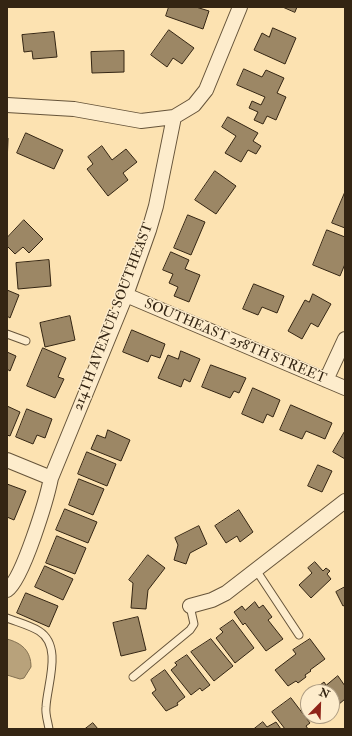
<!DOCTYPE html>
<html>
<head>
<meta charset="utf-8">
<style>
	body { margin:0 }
	#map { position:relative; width:352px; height:736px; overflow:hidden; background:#fce2b1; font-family:"IM FELL Double Pica",serif }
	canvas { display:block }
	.frame { position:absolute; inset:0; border:8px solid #342513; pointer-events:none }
	.north { position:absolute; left:300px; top:684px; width:40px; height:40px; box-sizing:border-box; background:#fdeccc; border:1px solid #ad9c82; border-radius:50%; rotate:23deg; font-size:11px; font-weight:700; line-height:16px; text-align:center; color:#342513 }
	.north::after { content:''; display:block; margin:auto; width:14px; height:18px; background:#8f2418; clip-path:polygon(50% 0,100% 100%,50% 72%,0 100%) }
</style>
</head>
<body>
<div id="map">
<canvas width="352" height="736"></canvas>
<div class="frame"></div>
<div class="north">N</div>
</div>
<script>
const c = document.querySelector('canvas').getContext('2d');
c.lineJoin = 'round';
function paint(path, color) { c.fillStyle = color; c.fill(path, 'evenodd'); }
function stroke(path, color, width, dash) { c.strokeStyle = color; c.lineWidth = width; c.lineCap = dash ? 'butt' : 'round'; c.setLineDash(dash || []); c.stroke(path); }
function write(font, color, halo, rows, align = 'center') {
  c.font = font + ' "IM FELL Double Pica",serif'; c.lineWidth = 3; c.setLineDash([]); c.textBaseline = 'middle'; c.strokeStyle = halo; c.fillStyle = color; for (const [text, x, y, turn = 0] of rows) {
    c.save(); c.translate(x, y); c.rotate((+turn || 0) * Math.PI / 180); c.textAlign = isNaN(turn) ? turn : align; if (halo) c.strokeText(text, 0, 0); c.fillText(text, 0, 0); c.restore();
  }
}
const water = new Path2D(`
	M7 639C22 643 31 651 31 667L24 678 20 679 7 675Z`);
paint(water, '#b8a27b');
stroke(water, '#837051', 1);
const building = new Path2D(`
	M169 7H196L209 11 203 29 166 16Z
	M283 7H297L295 12Z
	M273 28 296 38 285 64 254 50 262 33 269 37Z
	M169 30 194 48 182 64 173 58 167 67 151 55Z
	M54 32 57 57 33 59 32 51 24 52 22 35Z
	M124 51V72L92 73 91 52Z
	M244 69 262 77 266 70 284 78 277 93 286 97 276 120 267 116 263 124 254 120 258 112 249 108 252 101 261 105 265 97 237 85Z
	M228 117 258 133 253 141 261 146 256 154 248 150 241 162 225 153 236 136 222 127Z
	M26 133 63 150 54 169 17 153Z
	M7 138H8L7 166Z
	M102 146 112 160 126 149 137 162 123 173 128 180 108 196 87 169 93 164 88 157Z
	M215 171 236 186 216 214 195 200Z
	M345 192V228L332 223Z
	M188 215 205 222 191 255 174 248Z
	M24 220 43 239 29 253 23 247 15 254 7 246V238Z
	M327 230 345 237V264L340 276 313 265Z
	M171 252 189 260 185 269 200 275 189 302 174 296 178 287 169 283 173 274 163 270Z
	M49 260 51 286 18 289 16 263Z
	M254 284 284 296 277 313 262 307 258 315 243 309Z
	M7 290 19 295 10 318 7 316Z
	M313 294 331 304 318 327 311 323 302 339 288 331 305 300 309 302Z
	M70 316 75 340 45 347 40 323Z
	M132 330 165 344 160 358 151 355 148 362 123 352Z
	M43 348 66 358 58 377 64 379 55 398 27 386Z
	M181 351 200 359 190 382 184 379 181 387 158 378 168 355 178 359Z
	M7 352 16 356 10 371 7 369Z
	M211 365 246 378 239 393 234 391 230 398 202 387Z
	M253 388 280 400 273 417 267 414 263 423 242 414Z
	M291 405 332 423 325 439 306 431 302 439 280 430Z
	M7 406 20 412 10 436 7 435Z
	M27 409 52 419 45 438 37 435 33 444 16 437Z
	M108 430 130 440 121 461 91 449 97 435 105 438Z
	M345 431V459L333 452Z
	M87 452 116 464 107 486 78 474Z
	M318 465 332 471 322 492 308 486Z
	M79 479 104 489 93 515 69 505Z
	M7 484 26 491 14 520 7 517Z
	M65 509 97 522 88 543 56 530Z
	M239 510 253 532 240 542 237 536 226 543 215 526Z
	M199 526 207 544 190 553 186 564 174 560 178 545 175 538Z
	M57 536 86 548 75 574 46 563Z
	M148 555 165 568 148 590 146 609 131 608 133 583 129 580Z
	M315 562 323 571 326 568 330 571 327 574 331 579 311 598 299 585 312 573 308 568Z
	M45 566 73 579 63 600 35 587Z
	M345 587V605L343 606 336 592Z
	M26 593 58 606 49 627 17 613Z
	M255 602 259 608 263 605 272 617 268 620 283 639 266 651 245 623 243 625 234 612 242 606 245 610Z
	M138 617 146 650 121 656 113 623Z
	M233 620 254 648 235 663 216 638 223 632 220 629Z
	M211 639 233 666 214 681 191 652Z
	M310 639 325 659 310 670 311 671 305 675 306 677 298 683 296 681 288 686 275 670 296 654 293 650Z
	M187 655 210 685 202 691 200 688 191 695 171 670 177 665 175 663Z
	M165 670 185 697 177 703 178 705 166 711 152 693 156 690 151 680Z
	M338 676 345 686V699L338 705 335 702 332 704V692H316L315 689 324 682 326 685Z
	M291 698 310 723 306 726 308 729H285L272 712Z
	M308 698V712L301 703Z
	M263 722 267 727 276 722 281 729H254Z
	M93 723 98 729H85Z`);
paint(building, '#9c8765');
stroke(building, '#342513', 1);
const service = new Path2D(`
	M7 334 26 341
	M256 570 299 635
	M7 618C17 622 29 625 39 631 63 646 47 685 46 707 45 714 48 722 49 729
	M133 677 190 630 194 624 190 606`);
const minor = new Path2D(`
	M7 105 74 109 141 121 174 117
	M126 295 345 388
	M326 380 345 339
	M7 460 51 478
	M7 590C23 579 47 498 51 478L126 295 149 230 156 206 174 117 194 105 206 90 240 7
	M190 606 212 600 226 593 345 501`);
stroke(service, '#66543a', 9);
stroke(minor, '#66543a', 16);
stroke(service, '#fdeccc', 7);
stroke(minor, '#fdeccc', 14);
write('14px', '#342513', '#fdeccc', [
	["214TH AVENUE SOUTHEAST",114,317,-69],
	["SOUTHEAST 258TH STREET",235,342,23]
]);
</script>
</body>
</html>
